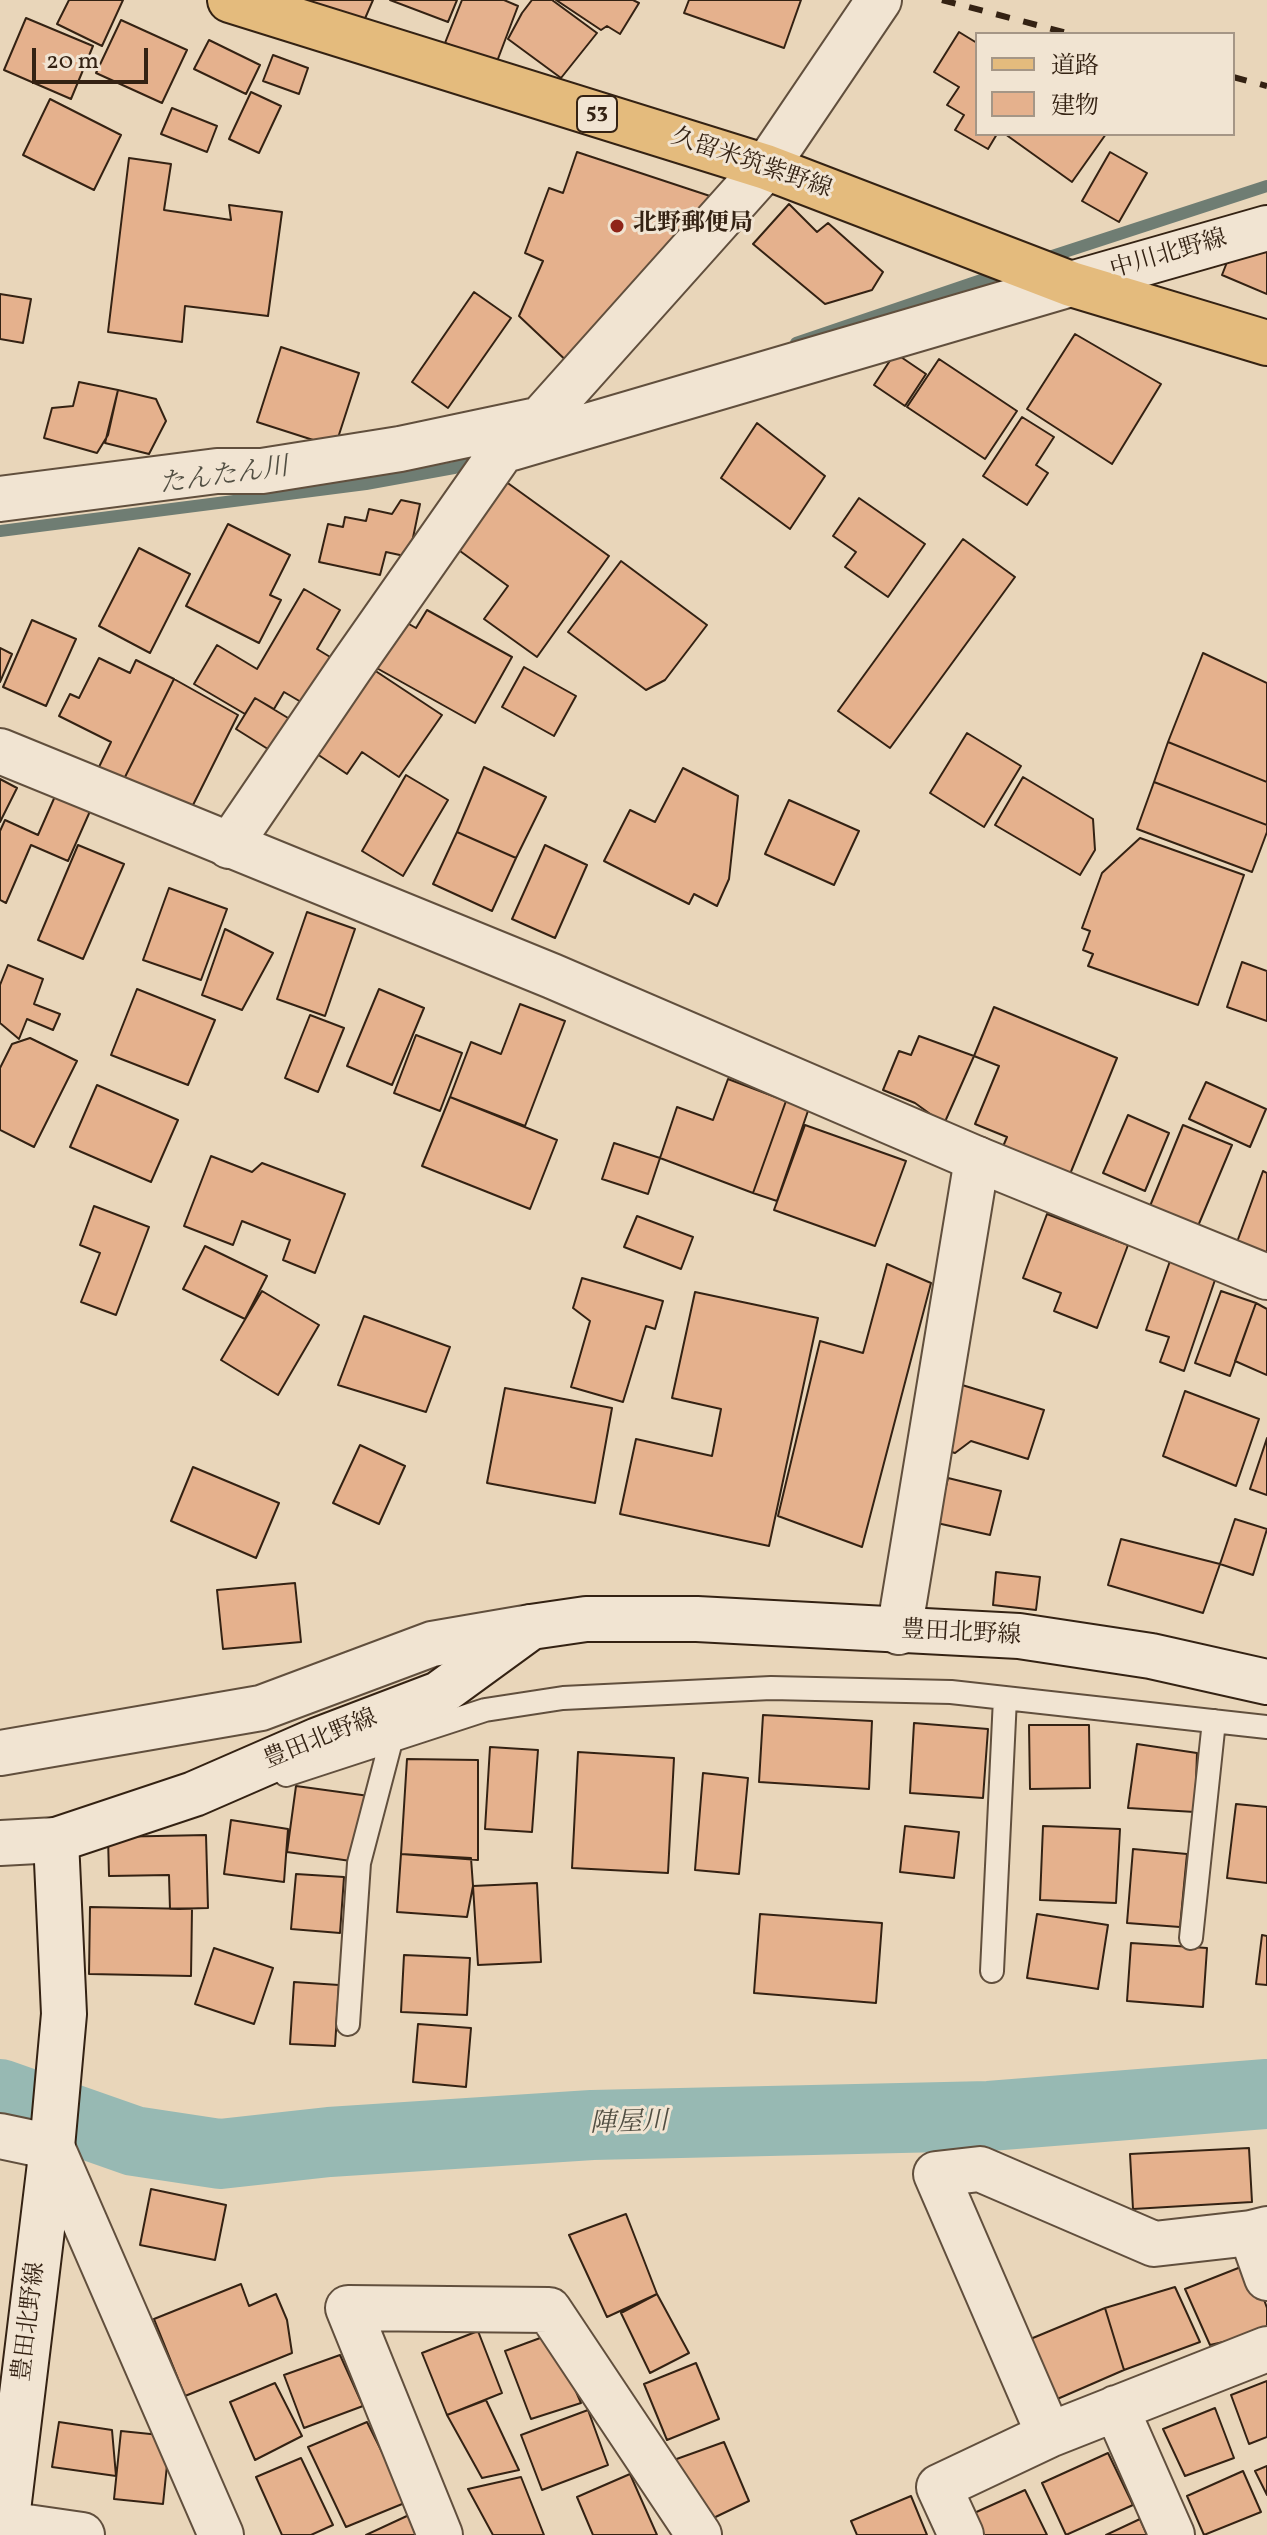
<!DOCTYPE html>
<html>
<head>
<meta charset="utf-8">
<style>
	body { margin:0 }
	#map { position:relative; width:1267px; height:2535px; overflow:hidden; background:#e9d6ba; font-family:Vollkorn,"Noto Serif JP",serif }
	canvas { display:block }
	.legend { position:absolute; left:975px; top:32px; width:260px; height:104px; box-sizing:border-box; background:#f1e4d2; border:2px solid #a59686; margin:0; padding:10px 14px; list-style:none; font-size:24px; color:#342213 }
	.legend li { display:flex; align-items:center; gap:16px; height:40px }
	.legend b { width:40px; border:2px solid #a59686 }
	.scale { position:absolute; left:32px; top:48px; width:116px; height:36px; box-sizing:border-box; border:4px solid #342213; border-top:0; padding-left:10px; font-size:24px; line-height:28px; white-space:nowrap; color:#342213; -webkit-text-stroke:6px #f1e4d2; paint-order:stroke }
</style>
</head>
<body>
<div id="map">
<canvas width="1267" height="2535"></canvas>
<ul class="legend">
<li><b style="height:10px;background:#e4bb7d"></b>道路</li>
<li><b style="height:22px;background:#e5b18d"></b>建物</li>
</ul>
<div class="scale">20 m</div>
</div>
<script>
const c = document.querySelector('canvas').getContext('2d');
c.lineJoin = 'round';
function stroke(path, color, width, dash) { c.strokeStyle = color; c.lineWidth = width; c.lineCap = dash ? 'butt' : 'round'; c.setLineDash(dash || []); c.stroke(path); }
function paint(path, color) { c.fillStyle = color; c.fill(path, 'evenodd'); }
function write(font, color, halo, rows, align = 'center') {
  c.font = font + ' Vollkorn,"Noto Serif JP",serif'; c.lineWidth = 6; c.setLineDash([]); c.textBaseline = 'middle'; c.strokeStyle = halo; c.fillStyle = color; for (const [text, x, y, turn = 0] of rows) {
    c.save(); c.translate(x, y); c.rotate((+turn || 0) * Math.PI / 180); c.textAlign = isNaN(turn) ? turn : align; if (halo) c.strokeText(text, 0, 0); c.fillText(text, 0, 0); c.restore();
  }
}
stroke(new Path2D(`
	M1043 259 1267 186
	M796 343 1002 273
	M0 531 366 484 454 468 479 459`), '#6f7d73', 12);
stroke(new Path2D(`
	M0 2094 134 2141 220 2154 329 2142 592 2125 989 2116 1267 2094`), '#97b9b3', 70);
const building = new Path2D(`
	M69 0H123L102 46 57 24Z
	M290 0H373L360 30Z
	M390 0H457L448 22Z
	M462 0H504L518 6 496 64 445 43Z
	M532 0H552L597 33 561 78 508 39 522 13Z
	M556 0H633L639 3 620 34 607 26 601 30Z
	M689 0H801L784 48 684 13Z
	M26 18 93 46 71 99 4 70Z
	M121 20 187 50 162 103 96 73Z
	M959 32 977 43V134H997L988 149 955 130 964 115 947 105 959 87 934 72Z
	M209 40 260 65 246 94 194 69Z
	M273 55 308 68 299 94 263 81Z
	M251 92 281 106 259 153 229 139Z
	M50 99 121 135 94 190 23 155Z
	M172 108 217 126 207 152 161 134Z
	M1005 134H1106L1072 182Z
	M577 152 719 199 573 367 519 316 543 261 525 253 549 188 563 193Z
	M1110 152 1147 173 1119 222 1082 201Z
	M129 158 171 164 164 210 231 220 229 205 282 212 268 316 185 306 182 342 108 332Z
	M789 204 817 232 828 223 883 272 872 290 825 304 753 244Z
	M1267 245V294L1222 275 1229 257Z
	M474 292 511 318 448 408 412 382Z
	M0 294 31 299 23 343 0 339Z
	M1075 334 1161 384 1112 464 1027 409Z
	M281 347 359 373 335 447 257 422Z
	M895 353 926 374 905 406 874 385Z
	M939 359 1017 411 985 459 907 407Z
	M79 382 118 390 108 435 97 453 44 438 52 408 73 406Z
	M118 390 156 399 166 421 149 454 105 443Z
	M1022 417 1054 437 1036 465 1048 473 1027 505 983 476Z
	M757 423 825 476 790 529 721 478Z
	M498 476 609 556 537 657 484 619 508 586 449 543Z
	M859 498 925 544 888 597 845 567 856 552 833 536Z
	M401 500 420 504 409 557 386 552 380 575 319 562 328 524 343 527 345 517 366 521 369 509 392 514Z
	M228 524 290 555 270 595 281 600 259 643 186 606Z
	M963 539 1015 577 890 748 838 711Z
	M139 548 190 574 150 653 99 626Z
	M621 561 707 625 665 680 646 690 568 632Z
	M304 589 340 610 317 649 340 663 313 709 284 692 274 709 255 698 245 714 194 684 217 645 257 669Z
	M427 610 512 657 475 723 373 666 400 619 416 628Z
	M32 620 76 639 46 706 3 687Z
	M0 648 12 654 0 682Z
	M1203 653 1267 683V782L1168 742Z
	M99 658 130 673 136 660 174 679 123 781 98 769 111 742 59 716 70 694 79 698Z
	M368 666 442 715 399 777 362 752 347 774 311 750Z
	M524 667 576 696 554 736 502 707Z
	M174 679 238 715 190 811 123 781Z
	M255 698 298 724 279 756 236 729Z
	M967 733 1021 766 984 827 930 793Z
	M1168 742 1267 782V825L1154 782Z
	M484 767 546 797 516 858 457 832Z
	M683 768 738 796 729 879 717 906 694 894 689 904 604 861 630 810 655 822Z
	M406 775 448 800 403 876 362 851Z
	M1023 777 1093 819 1095 850 1080 875 995 825Z
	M0 779 17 788 0 822Z
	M1154 782 1267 825V832L1252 872 1137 829Z
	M56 794 91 809 68 861 31 845 6 903 0 900V831L5 820 38 835Z
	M789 800 859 831 834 885 765 854Z
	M457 832 516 858 492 911 433 884Z
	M1140 838 1244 875 1198 1005 1088 966 1093 954 1083 950 1090 931 1082 928 1102 873Z
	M78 845 124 864 83 959 38 940Z
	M545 845 587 865 555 938 512 919Z
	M169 888 227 909 201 980 143 960Z
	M307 912 355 929 325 1016 277 999Z
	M225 929 273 953 242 1010 202 995Z
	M1242 962 1267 971V1021L1227 1007Z
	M8 965 43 979 34 1004 60 1014 53 1030 27 1019 19 1039 0 1023V985Z
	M137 989 215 1020 188 1085 111 1055Z
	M379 989 424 1008 392 1085 347 1066Z
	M520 1004 565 1021 525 1126 450 1097 471 1042 501 1054Z
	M994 1007 1117 1058 1066 1184 999 1156 1007 1137 975 1124 999 1066 974 1056Z
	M310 1015 344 1028 318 1092 285 1078Z
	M416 1035 462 1053 440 1111 394 1093Z
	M919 1036 974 1056 944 1124 915 1103 883 1090 899 1051 911 1055Z
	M30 1038 77 1061 34 1147 0 1130V1068L12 1044Z
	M728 1079 786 1101 753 1193 660 1158 677 1107 713 1120Z
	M1206 1082 1266 1109 1250 1147 1189 1119Z
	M97 1085 178 1120 151 1182 70 1147Z
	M450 1097 557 1140 530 1209 422 1166Z
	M786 1101 809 1108 777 1201 753 1193Z
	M1128 1115 1169 1133 1145 1191 1103 1173Z
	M805 1125 906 1161 875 1246 774 1210Z
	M1183 1125 1232 1145 1198 1226 1150 1206Z
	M614 1143 660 1158 648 1194 602 1179Z
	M211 1156 252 1172 262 1163 345 1194 315 1273 283 1260 290 1240 242 1221 233 1245 184 1226Z
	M1263 1171 1267 1173V1253L1237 1242Z
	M94 1206 149 1227 116 1315 81 1302 100 1253 80 1245Z
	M1047 1214 1128 1245 1097 1328 1054 1311 1061 1293 1023 1278Z
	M637 1216 693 1237 681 1269 624 1247Z
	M205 1246 267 1276 245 1319 183 1289Z
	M1170 1261 1216 1277 1184 1371 1160 1362 1169 1337 1146 1330Z
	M887 1264 931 1283 862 1547 778 1516 820 1341 863 1353Z
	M582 1278 663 1301 655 1329 646 1326 623 1402 571 1387 590 1321 573 1308Z
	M262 1291 319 1325 278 1395 221 1360Z
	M1221 1291 1256 1303 1230 1376 1195 1363Z
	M695 1292 818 1318 769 1546 620 1514 636 1439 712 1456 721 1409 672 1398Z
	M1256 1303 1267 1309V1375L1235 1361Z
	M364 1316 450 1347 426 1412 338 1385Z
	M949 1381 1044 1410 1028 1459 971 1441 955 1453 929 1445Z
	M505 1388 612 1408 595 1503 487 1483Z
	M1185 1391 1259 1419 1236 1486 1163 1456Z
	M1267 1438V1495L1250 1489Z
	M360 1445 405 1466 379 1524 333 1503Z
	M193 1467 279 1503 256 1558 171 1521Z
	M948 1478 1001 1491 990 1535 937 1523Z
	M1235 1519 1267 1529 1253 1575 1220 1564Z
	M1121 1539 1220 1564 1203 1613 1108 1585Z
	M996 1572 1040 1577 1036 1610 993 1605Z
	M295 1583 301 1642 223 1649 217 1590Z
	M763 1715 872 1721 869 1789 759 1782Z
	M914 1723 988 1729 983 1798 910 1793Z
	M1029 1725H1089L1090 1788 1030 1789Z
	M1137 1744 1197 1753 1195 1812 1128 1808Z
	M490 1747 538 1750 532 1832 485 1829Z
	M578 1752 674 1758 668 1873 572 1868Z
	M407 1759 478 1760V1860L401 1854Z
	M703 1773 748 1778 739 1874 695 1870Z
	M296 1786 369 1796 358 1862 287 1852Z
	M1236 1804 1267 1807V1883L1227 1878Z
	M231 1820 288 1829 284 1882 224 1874Z
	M905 1826 959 1832 954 1878 900 1872Z
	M1043 1826 1120 1829 1116 1903 1040 1900Z
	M206 1835 208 1908 170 1909 169 1875 109 1876 108 1837Z
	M1133 1849 1187 1854 1180 1927 1127 1923Z
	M401 1854 471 1858 473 1886 467 1917 397 1912Z
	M296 1874 344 1877 340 1933 291 1929Z
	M537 1883 541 1962 478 1965 473 1886Z
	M90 1907 192 1909 191 1976 89 1974Z
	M760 1914 882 1923 876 2003 754 1993Z
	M1037 1914 1108 1925 1098 1989 1027 1978Z
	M1262 1935 1267 1936V1985L1256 1984Z
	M1131 1943 1207 1948 1203 2007 1127 2001Z
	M214 1948 273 1968 254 2024 195 2004Z
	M404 1955 470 1958 467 2015 401 2012Z
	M294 1982 339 1985 335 2046 290 2044Z
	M418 2024 471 2028 466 2087 413 2082Z
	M1249 2148 1252 2202 1133 2209 1130 2154Z
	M151 2189 226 2205 215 2260 140 2245Z
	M626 2214 657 2294 607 2317 569 2235Z
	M1251 2263 1267 2308V2332L1210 2345 1185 2289Z
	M241 2284 249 2306 276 2294 287 2320 292 2353 185 2396 154 2319Z
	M1175 2287 1200 2342 1124 2370 1105 2308Z
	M657 2294 689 2353 650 2373 621 2313Z
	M1105 2308 1124 2370 1055 2400 1028 2340Z
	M478 2331 502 2393 447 2415 422 2353Z
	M551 2334 581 2403 531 2419 505 2351Z
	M340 2355 363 2406 304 2428 284 2375Z
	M696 2363 719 2419 667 2440 644 2384Z
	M1267 2381V2437L1249 2444 1231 2395Z
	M275 2383 302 2436 255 2460 230 2402Z
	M486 2400 519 2470 482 2478 447 2415Z
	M1215 2408 1234 2458 1185 2476 1163 2429Z
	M588 2410 608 2465 542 2490 521 2435Z
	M59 2422 112 2430 116 2476 52 2467Z
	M367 2422 407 2502 346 2527 308 2447Z
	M121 2431 170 2436 163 2504 114 2499Z
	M724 2442 749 2501 705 2522 671 2461Z
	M1108 2453 1133 2505 1066 2535 1042 2483Z
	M301 2458 333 2525 311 2535H282L256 2477Z
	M1267 2466V2495L1255 2471Z
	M1243 2471 1261 2512 1204 2535 1187 2496Z
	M630 2474 657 2535H593L577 2497Z
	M521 2477 544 2535H493L468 2489Z
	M1025 2490 1047 2535H981L972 2514Z
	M911 2496 927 2535H857L851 2521Z
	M409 2515 417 2535H366Z
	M1140 2519 1147 2535H1106Z`);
paint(building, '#e5b18d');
stroke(building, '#342213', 2);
const service = new Path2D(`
	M286 1775 485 1710 563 1698 771 1688 951 1692 1267 1727
	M1191 1938 1214 1721
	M992 1971 1005 1698
	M348 2024 359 1863 391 1741`);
const minor = new Path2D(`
	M512 448 1071 284
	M0 499 217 471H262L400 449 537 420
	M229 846 350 668 502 451 530 431 766 167 879 0
	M899 1632 977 1159
	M0 1753 261 1708 432 1644 531 1627
	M0 1843 56 1840
	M0 2136 52 2147 221 2535
	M1251 2233 1267 2278
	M1116 2408 1172 2535
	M1049 2435 1267 2349
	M6 2524 82 2535
	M440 2535 348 2308 549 2310 699 2535
	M961 2535 939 2487 1049 2435 936 2174 980 2169 1154 2244 1251 2233 1267 2229`);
const tertiary = new Path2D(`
	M0 751 552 976 977 1159 1267 1277`);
const secondary = new Path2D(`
	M1071 284 1267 228
	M5 2535 52 2147 64 2014 56 1840 194 1794 318 1740 439 1694 531 1627 586 1619H697L1019 1636 1151 1656 1267 1682`);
const primary = new Path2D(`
	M230 0 766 167 1071 284 1267 343`);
stroke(service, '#614f3d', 26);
stroke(minor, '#614f3d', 48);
stroke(tertiary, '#614f3d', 48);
stroke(secondary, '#342213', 48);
stroke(primary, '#342213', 48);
stroke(service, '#f1e4d2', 22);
stroke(minor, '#f1e4d2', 44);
stroke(tertiary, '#f1e4d2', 44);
stroke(secondary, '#f1e4d2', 44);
stroke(primary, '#e4bb7d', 44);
stroke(new Path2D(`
	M942 0 1071 34
	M1233 77 1267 86`), '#342213', 6, [14, 14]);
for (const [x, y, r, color] of [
	[617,226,8,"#8f2418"]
]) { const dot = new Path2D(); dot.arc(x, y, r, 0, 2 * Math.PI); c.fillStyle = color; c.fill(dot); stroke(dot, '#f1e4d2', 3); }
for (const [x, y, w] of [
	[597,114,40]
]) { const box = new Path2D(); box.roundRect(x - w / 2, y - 18, w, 36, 6); c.fillStyle = '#f1e4d2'; c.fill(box); stroke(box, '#342213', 2); }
write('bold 22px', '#342213', null, [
	["53",597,114]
]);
write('24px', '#342213', '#f1e4d2', [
	["久留米筑紫野線",751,165,19],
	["中川北野線",1169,256,-16],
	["豊田北野線",961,1635,3],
	["豊田北野線",321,1741,-22],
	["豊田北野線",31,2322,-83]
]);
write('bold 24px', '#342213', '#f1e4d2', [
	["北野郵便局",633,226]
], 'left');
write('italic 26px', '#524f43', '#f1e4d2', [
	["たんたん川",224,478,-8],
	["陣屋川",629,2125,-2]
]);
</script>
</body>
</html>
